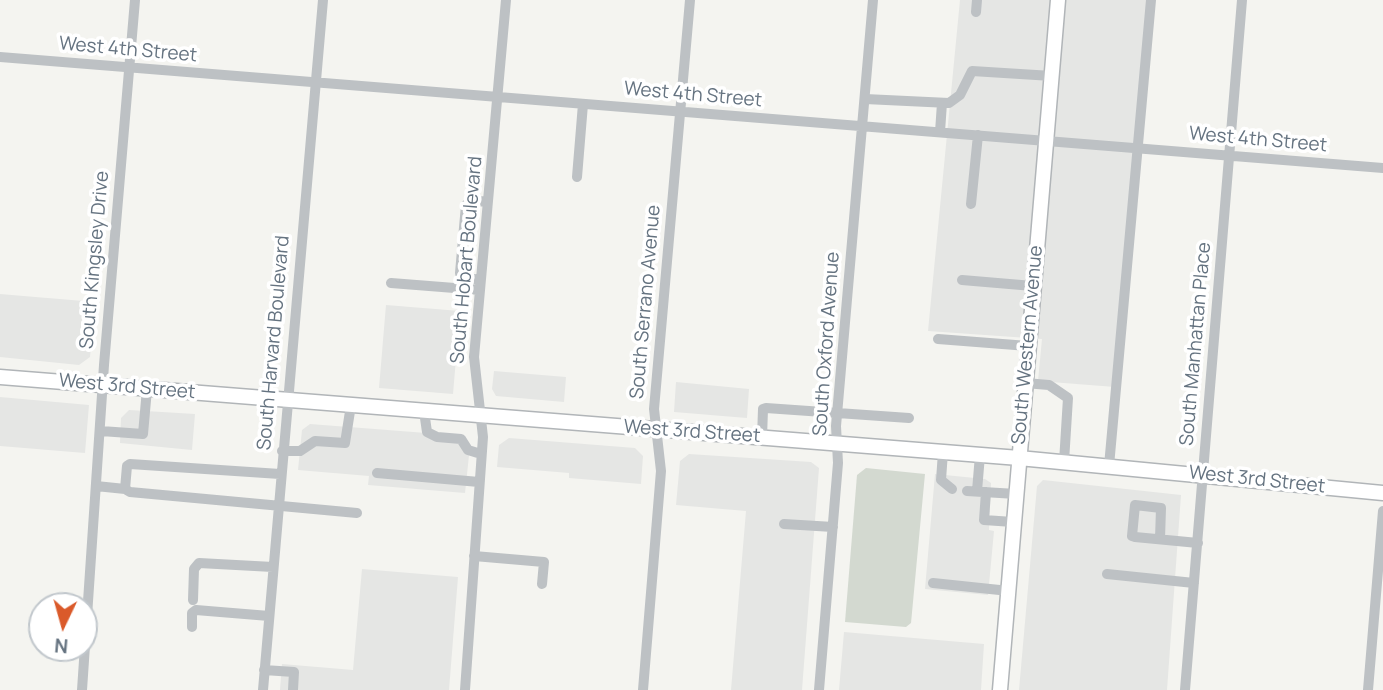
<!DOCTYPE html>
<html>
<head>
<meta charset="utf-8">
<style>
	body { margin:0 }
	#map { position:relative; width:1383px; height:690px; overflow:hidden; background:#f4f4f0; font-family:Manrope,sans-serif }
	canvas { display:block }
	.north { position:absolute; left:28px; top:592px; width:70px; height:70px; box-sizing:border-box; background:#fff; border:2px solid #c1c7cc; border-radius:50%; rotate:185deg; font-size:19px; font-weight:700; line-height:28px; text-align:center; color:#657380 }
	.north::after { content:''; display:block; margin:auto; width:24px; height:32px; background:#da5a2a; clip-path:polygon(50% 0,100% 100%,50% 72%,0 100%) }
</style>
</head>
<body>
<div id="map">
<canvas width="1383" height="690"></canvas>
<div class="north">N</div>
</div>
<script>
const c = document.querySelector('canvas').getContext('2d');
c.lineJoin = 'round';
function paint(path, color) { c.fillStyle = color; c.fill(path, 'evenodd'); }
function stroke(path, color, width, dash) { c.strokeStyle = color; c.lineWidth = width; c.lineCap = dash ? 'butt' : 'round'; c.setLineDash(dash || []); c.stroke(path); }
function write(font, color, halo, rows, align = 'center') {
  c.font = font + ' Manrope,sans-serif'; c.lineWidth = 7; c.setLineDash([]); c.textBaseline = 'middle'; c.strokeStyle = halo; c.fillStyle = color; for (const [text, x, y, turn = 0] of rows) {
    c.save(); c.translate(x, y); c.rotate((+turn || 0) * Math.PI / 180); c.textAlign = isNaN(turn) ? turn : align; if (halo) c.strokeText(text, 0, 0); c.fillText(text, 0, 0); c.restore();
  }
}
paint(new Path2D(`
	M960 0H1149L1115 387 1038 381 1042 339 928 331Z
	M0 294 95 302 90 357 79 365 0 357Z
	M386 305 460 311 453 394 379 388Z
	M494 371 566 377 564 402 496 396 492 389Z
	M676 382 749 389 747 418 674 412Z
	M0 397 89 405 85 453 0 446Z
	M129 410 195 414 192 450 120 443 121 418Z
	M310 424 465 436 470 446 465 493 368 485 369 476 298 470 302 430Z
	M509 438 635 448 643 456 641 484 569 478V473L497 467 499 445Z
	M689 454 811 462 819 468 802 690H731L746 511 676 505 680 461Z
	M935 474 985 479 991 483 989 530 994 531 988 595 925 589Z
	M1043 480 1181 495 1167 690H1019L1037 486Z
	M362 569 458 577 449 690H280L282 664 353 670Z
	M844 632 984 644 981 690H839Z`), '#e5e6e4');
paint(new Path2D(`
	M866 468 925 474 911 623 906 627 845 622 857 475Z`), '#d3d9d0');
const major = new Path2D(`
	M0 377 1019 458 1383 493
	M1000 690 1058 0`);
stroke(major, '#b1b5b8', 17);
stroke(new Path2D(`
	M976 12 977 0
	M0 57 1383 168
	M865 99 949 103 960 95 972 71 1052 76
	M940 132 942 103
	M577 177 583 104
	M971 204 978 135
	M480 280 461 277 460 273 466 205 469 202 488 201
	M962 280 1033 286
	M391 283 480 290
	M938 339 1028 346
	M1025 383 1049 385 1068 398 1064 462
	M424 411 427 432 437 437 461 439 468 450 481 454
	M101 431 143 434 147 389
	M762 438 763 409 766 408 909 418
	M282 451H300L315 441 345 443 351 405
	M943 452 941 480 952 489
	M1109 466 1151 0
	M377 473 479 482
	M280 474 130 464 127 466 125 489 130 492 357 513
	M96 486 125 489
	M967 491 1016 494
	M977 491 980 455
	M986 492 984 520 1013 522
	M784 524 833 527
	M1160 539 1161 508 1135 505 1132 536 1135 537 1198 543
	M474 556 544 562 542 584
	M1107 574 1194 583
	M933 583 1009 591
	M193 600 194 569 199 563 273 567
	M192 627V613L196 610 269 616
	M264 670 294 672 293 690
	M82 690 104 365 135 0
	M263 690 323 0
	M465 690 483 437 474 357 506 0
	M643 690 661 471 654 409 690 0
	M819 690 838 463 836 426 873 0
	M1185 690 1242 0
	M1368 690 1383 511`), '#bdc1c4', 10);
stroke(major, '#fff', 14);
write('19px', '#657380', '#fff', [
	["West 4th Street",128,50,5],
	["West 4th Street",693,95,5],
	["West 4th Street",1258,140,5],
	["South Kingsley Drive",95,260,-85],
	["South Hobart Boulevard",467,260,-85],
	["South Serrano Avenue",646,302,-85],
	["South Harvard Boulevard",274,343,-85],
	["South Oxford Avenue",827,344,-86],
	["South Manhattan Place",1196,344,-85],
	["South Western Avenue",1028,345,-85],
	["West 3rd Street",127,387,5],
	["West 3rd Street",692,432,4],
	["West 3rd Street",1257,480,6]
]);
</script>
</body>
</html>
